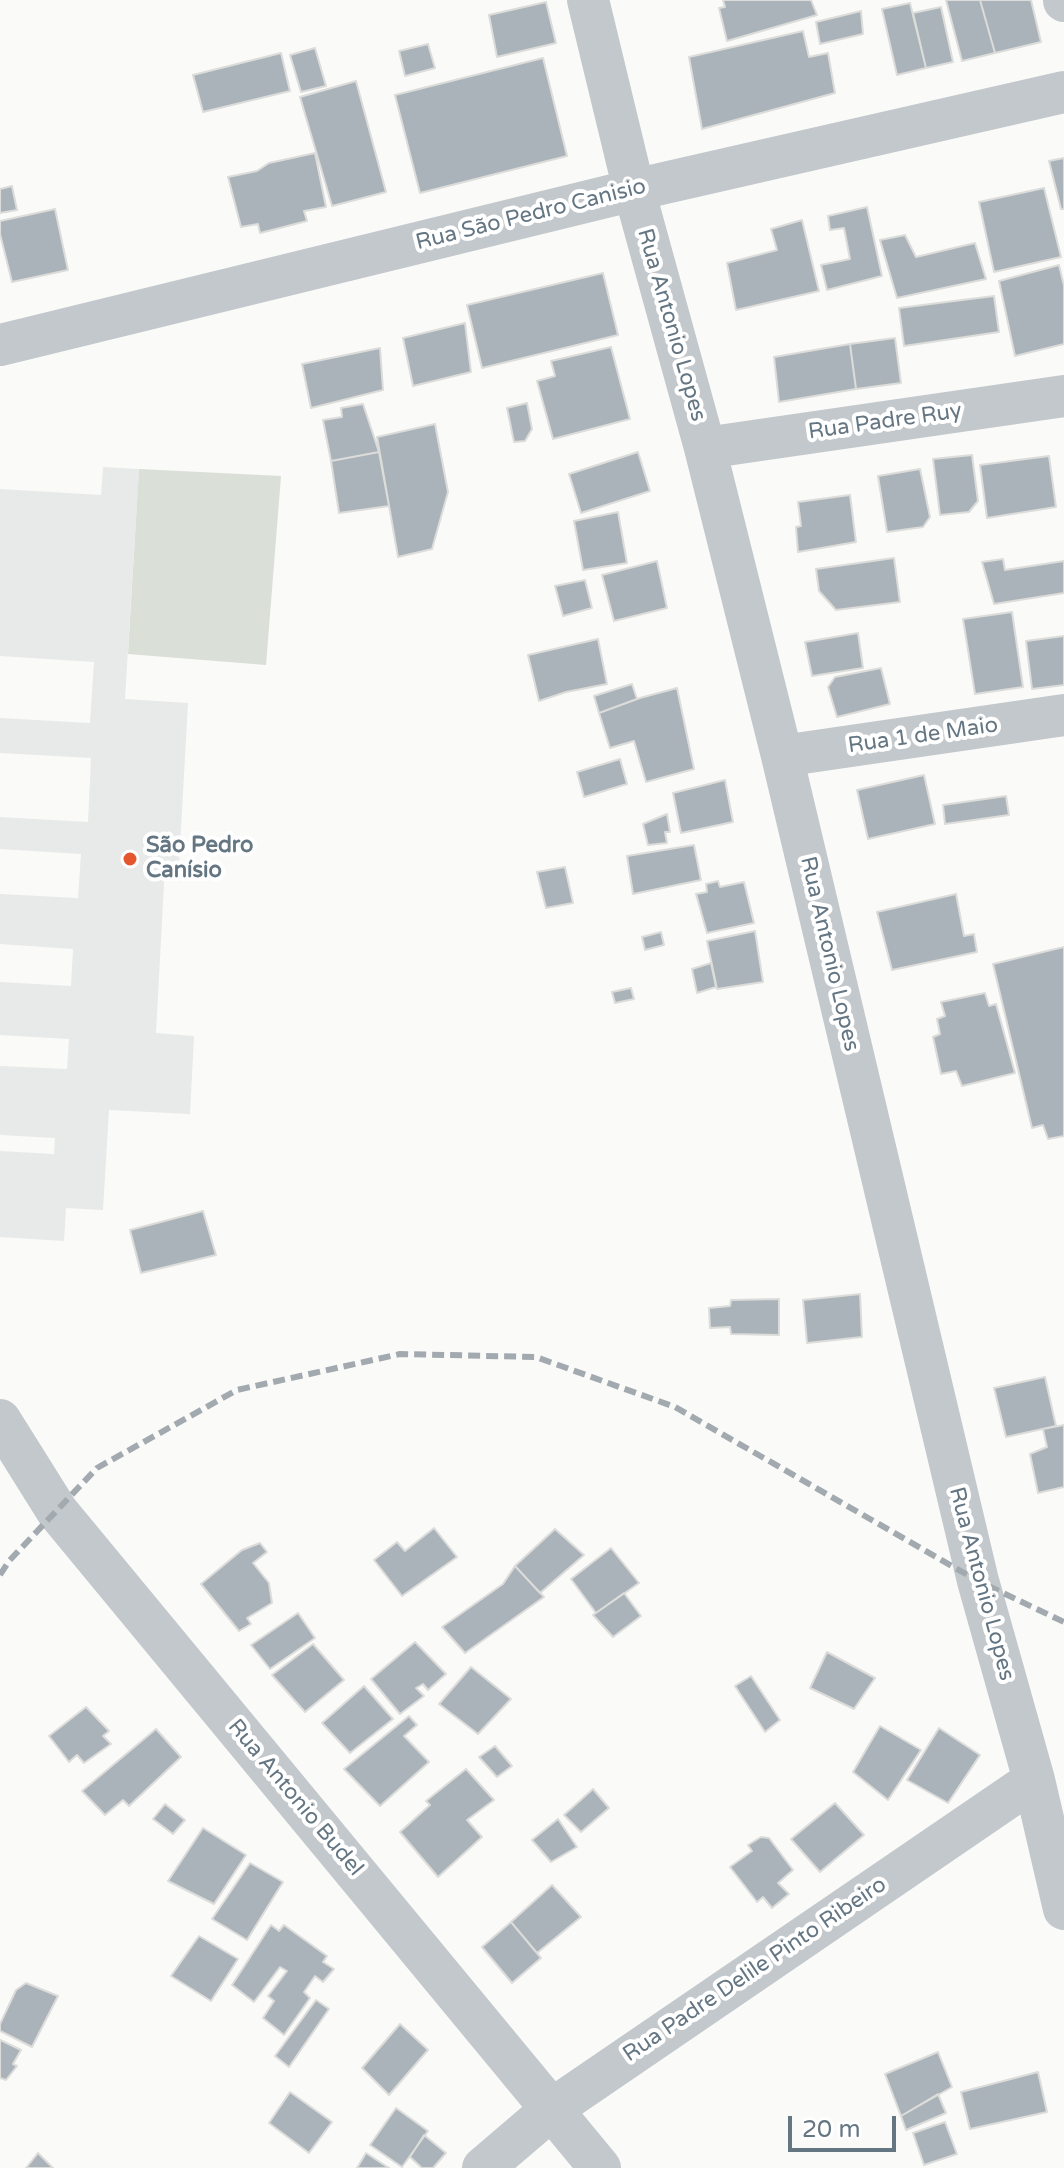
<!DOCTYPE html>
<html>
<head>
<meta charset="utf-8">
<style>
	body { margin:0 }
	#map { position:relative; width:1064px; height:2168px; overflow:hidden; background:#fafaf8; font-family:"Varela Round",sans-serif }
	canvas { display:block }
	.scale { position:absolute; left:788px; top:2116px; width:108px; height:36px; box-sizing:border-box; border:4px solid #657683; border-top:0; padding-left:10px; font-size:24px; line-height:28px; white-space:nowrap; color:#657683; -webkit-text-stroke:6px #fff; paint-order:stroke }
</style>
</head>
<body>
<div id="map">
<canvas width="1064" height="2168"></canvas>
<div class="scale">20 m</div>
</div>
<script>
const c = document.querySelector('canvas').getContext('2d');
c.lineJoin = 'round';
function paint(path, color) { c.fillStyle = color; c.fill(path, 'evenodd'); }
function stroke(path, color, width, dash) { c.strokeStyle = color; c.lineWidth = width; c.lineCap = dash ? 'butt' : 'round'; c.setLineDash(dash || []); c.stroke(path); }
function write(font, color, halo, rows, align = 'center') {
  c.font = font + ' "Varela Round",sans-serif'; c.lineWidth = 8; c.setLineDash([]); c.textBaseline = 'middle'; c.strokeStyle = halo; c.fillStyle = color; for (const [text, x, y, turn = 0] of rows) {
    c.save(); c.translate(x, y); c.rotate((+turn || 0) * Math.PI / 180); c.textAlign = isNaN(turn) ? turn : align; if (halo) c.strokeText(text, 0, 0); c.fillText(text, 0, 0); c.restore();
  }
}
paint(new Path2D(`
	M103 467 139 469 125 699 188 703 179 865H165L156 1033 194 1036 190 1114 109 1110 103 1210 66 1208 64 1241 0 1237V1151L54 1154 55 1138 0 1135V1066L67 1069 69 1039 0 1035V982L71 986 73 949 0 944V894L78 898 81 854 0 849V817L88 822 91 758 0 753V718L90 723 94 662 0 656V489L101 495Z`), '#e8e9e9');
paint(new Path2D(`
	M139 469 281 476 266 665 128 654Z`), '#dadfd7');
const building = new Path2D(`
	M723 0H811L817 15 727 41 719 8 725 7Z
	M946 0H980L995 53 962 61Z
	M980 0H1031L1041 42 995 53Z
	M546 2 556 43 497 57 489 15Z
	M910 3 926 68 897 75 882 9Z
	M941 7 953 62 926 68 913 13Z
	M861 11 863 34 820 44 816 22Z
	M803 31 809 57 828 53 835 93 702 129 689 57Z
	M428 44 435 68 405 76 399 51Z
	M315 48 326 86 301 92 290 55Z
	M281 53 290 91 203 112 193 75Z
	M543 58 567 156 420 193 395 95Z
	M356 81 386 192 332 206 300 97Z
	M315 153 326 207 304 211 307 221 260 233 258 224 241 227 228 177 257 171 269 163Z
	M1064 158V209H1061L1049 161Z
	M12 186 17 210 0 213V189Z
	M1044 188 1061 257 994 272 979 202Z
	M867 207 882 276 827 290 821 265 850 259 844 228 830 230 828 216Z
	M55 209 68 270 12 282 0 234V221Z
	M802 220 819 291 736 310 727 263 777 250 771 229Z
	M905 235 916 257 975 243 986 279 897 298 880 240Z
	M1059 265 1064 286V344L1015 356 999 281Z
	M603 273 618 335 482 368 467 305Z
	M994 296 999 332 904 346 899 308Z
	M465 323 471 372 413 386 403 338Z
	M895 338 901 383 856 389 850 344Z
	M850 344 856 389 779 402 774 357Z
	M611 347 630 419 553 439 537 381 555 376 551 361Z
	M380 348 383 390 311 408 302 364Z
	M527 403 532 429 525 441 514 442 507 408Z
	M363 404 379 452 331 461 323 420 342 417 341 408Z
	M435 424 448 492 432 549 398 557 377 437Z
	M379 452 389 506 339 513 331 461Z
	M638 452 650 491 581 513 569 474Z
	M972 455 978 501 969 512 940 515 933 459Z
	M1049 456 1056 507 987 518 980 465Z
	M920 469 930 517 923 527 887 532 878 476Z
	M850 495 856 542 798 552 796 527 801 526 798 502Z
	M618 512 627 563 583 570 574 521Z
	M894 558 900 602 836 610 819 591 816 569Z
	M1003 559 1005 570 1064 561V593L994 604 982 562Z
	M657 561 667 608 614 621 602 575Z
	M585 580 592 608 563 616 555 586Z
	M1012 612 1023 687 975 694 963 619Z
	M858 633 863 668 812 676 805 642Z
	M1064 636V685L1032 689 1026 641Z
	M598 639 607 684 566 692 539 701 528 655Z
	M881 668 890 704 837 717 828 687 835 677Z
	M632 684 637 699 599 713 594 696Z
	M677 688 694 769 646 782 634 741 610 748 599 713 640 698Z
	M620 759 627 784 584 797 577 772Z
	M924 775 935 824 868 839 857 790Z
	M725 780 733 822 681 833 673 793Z
	M1006 796 1009 815 945 824 943 805Z
	M667 814 670 832H665L667 843 648 845 643 824Z
	M694 845 701 880 633 894 627 856Z
	M565 867 573 903 546 908 537 872Z
	M718 881 720 887 744 882 754 923 707 933 696 894 707 892 706 884Z
	M956 894 964 936 974 934 977 952 892 970 877 912Z
	M755 931 763 982 717 989 707 941Z
	M661 932 664 945 645 950 642 937Z
	M1064 947V1136L1048 1139 1043 1125 1032 1128 993 964Z
	M711 963 716 987 697 993 692 969Z
	M631 988 634 999 615 1003 612 992Z
	M985 993 989 1006 996 1004 1015 1073 962 1086 956 1071 941 1074 933 1037 940 1034 937 1019 945 1016 941 1002Z
	M203 1211 216 1255 141 1273 130 1230Z
	M860 1294 862 1337 807 1343 803 1300Z
	M779 1299V1335L731 1334 730 1327 710 1328 709 1308 730 1306 731 1300Z
	M1045 1377 1056 1426 1006 1437 994 1388Z
	M1064 1425V1487L1038 1493 1030 1454 1047 1447 1043 1429Z
	M434 1528 457 1557 402 1596 374 1560 397 1542 405 1551Z
	M555 1529 584 1555 540 1593 515 1566Z
	M260 1543 267 1552 253 1563 269 1583 272 1603 247 1618 251 1624 239 1631 201 1584 242 1550Z
	M611 1548 639 1583 596 1613 571 1579Z
	M515 1566 544 1597 465 1653 442 1627 503 1584Z
	M624 1593 641 1616 613 1637 593 1615Z
	M298 1613 315 1638 270 1669 251 1645Z
	M415 1642 446 1674 428 1690 423 1684 416 1688 424 1696 400 1714 371 1679Z
	M313 1644 344 1680 305 1712 272 1675Z
	M827 1652 875 1678 854 1709 810 1688Z
	M471 1667 511 1699 478 1734 439 1704Z
	M751 1676 780 1720 765 1732 735 1686Z
	M364 1686 393 1719 350 1753 322 1723Z
	M86 1707 109 1731 103 1736 111 1744 84 1763 77 1755 69 1762 49 1736Z
	M409 1716 417 1725 404 1736 429 1762 380 1806 344 1769Z
	M880 1726 921 1750 888 1800 853 1772Z
	M939 1728 980 1755 948 1803 907 1780Z
	M156 1729 181 1757 129 1806 123 1800 105 1815 82 1791Z
	M495 1746 512 1766 497 1777 479 1757Z
	M466 1769 494 1800 467 1820 482 1837 438 1877 400 1832 430 1805 426 1801Z
	M593 1789 609 1808 581 1832 564 1815Z
	M835 1803 864 1835 820 1872 791 1839Z
	M165 1804 185 1820 173 1834 153 1819Z
	M558 1819 577 1847 551 1862 532 1840Z
	M203 1828 246 1855 214 1904 168 1881Z
	M761 1837 769 1838 793 1870 778 1883 789 1894 772 1908 763 1897 757 1902 730 1867 752 1851 748 1845Z
	M250 1863 283 1882 247 1940 212 1919Z
	M552 1885 581 1917 537 1953 511 1922Z
	M511 1922 541 1958 512 1983 482 1947Z
	M271 1925 279 1931 284 1925 327 1956 323 1962 334 1969 323 1982 315 1976 304 1992 310 1998 284 2035 263 2018 274 2001 268 1996 287 1971 280 1967 254 2002 232 1985Z
	M199 1936 238 1959 211 2001 171 1976Z
	M26 1983 58 1996 32 2047 0 2031V2024L16 1990Z
	M316 2000 329 2009 289 2067 275 2056Z
	M400 2024 428 2050 389 2095 362 2068Z
	M0 2040 21 2050 13 2064 17 2066 6 2080 0 2078Z
	M938 2052 952 2087 901 2116 885 2074Z
	M1038 2072 1047 2112 970 2129 961 2092Z
	M290 2092 332 2122 309 2153 269 2123Z
	M938 2094 946 2113 906 2130 901 2116Z
	M396 2108 428 2131 402 2167 370 2145Z
	M945 2122 957 2154 924 2165 913 2133Z
	M424 2135 446 2153 433 2168H422L410 2157Z
	M38 2153 53 2168H26Z
	M366 2153 389 2168H357Z`);
paint(building, '#aab3b9');
stroke(building, '#dcdcda', 2);
stroke(new Path2D(`
	M588 0 634 190 705 448 782 756 978 1581 1034 1780 1064 1909
	M1064 0V1
	M0 345 634 190 1064 92
	M705 448 1064 396
	M782 756 1064 715
	M0 1420 57 1511 600 2168
	M483 2168 552 2109 1034 1780`), '#c3c8cc', 42);
stroke(new Path2D(`
	M0 1575 9 1561 97 1468 237 1390 400 1354 536 1357 675 1407 978 1581 1064 1622`), '#a2aab0', 6, [12, 6]);
for (const [x, y, r, color] of [
	[130,859,8,"#e4572e"]
]) { const dot = new Path2D(); dot.arc(x, y, r, 0, 2 * Math.PI); c.fillStyle = color; c.fill(dot); stroke(dot, '#fff', 3); }
write('22px', '#657683', '#fff', [
	["Rua São Pedro Canisio",531,215,-14],
	["Rua Antonio Lopes",671,325,74],
	["Rua Padre Ruy",885,422,-8],
	["Rua 1 de Maio",923,736,-8],
	["Rua Antonio Lopes",829,954,77],
	["Rua Antonio Lopes",981,1584,75],
	["Rua Antonio Budel",295,1798,50],
	["Rua Padre Delile Pinto Ribeiro",755,1970,-34]
]);
write('bold 22px', '#657683', '#fff', [
	["São Pedro",146,846],
	["Canísio",146,871]
], 'left');
</script>
</body>
</html>
